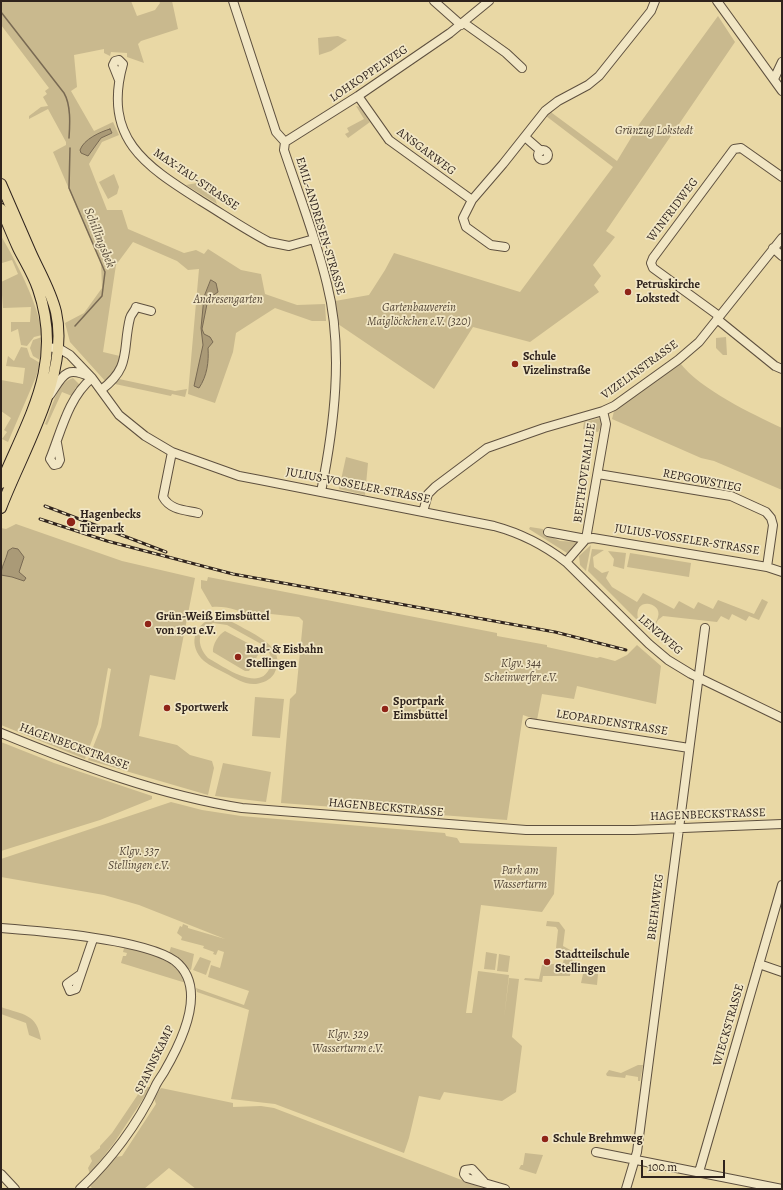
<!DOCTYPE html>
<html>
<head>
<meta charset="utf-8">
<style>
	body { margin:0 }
	#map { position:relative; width:783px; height:1190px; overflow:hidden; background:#e9d8a5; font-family:Alegreya,serif }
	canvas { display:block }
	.frame { position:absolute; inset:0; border:2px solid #2f231d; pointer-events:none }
	.scale { position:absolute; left:641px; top:1160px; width:84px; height:18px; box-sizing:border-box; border:2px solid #2f231d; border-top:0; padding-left:5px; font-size:12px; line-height:14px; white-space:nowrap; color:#2f231d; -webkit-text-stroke:3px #f1e6c4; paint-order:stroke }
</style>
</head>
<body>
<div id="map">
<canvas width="783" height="1190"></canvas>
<div class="frame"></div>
<div class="scale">100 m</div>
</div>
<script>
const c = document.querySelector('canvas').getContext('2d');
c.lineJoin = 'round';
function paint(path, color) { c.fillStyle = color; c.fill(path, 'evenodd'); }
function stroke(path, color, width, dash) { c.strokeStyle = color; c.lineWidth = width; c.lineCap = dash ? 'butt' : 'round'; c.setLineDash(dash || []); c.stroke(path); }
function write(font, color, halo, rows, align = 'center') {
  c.font = font + ' Alegreya,serif'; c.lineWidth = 3.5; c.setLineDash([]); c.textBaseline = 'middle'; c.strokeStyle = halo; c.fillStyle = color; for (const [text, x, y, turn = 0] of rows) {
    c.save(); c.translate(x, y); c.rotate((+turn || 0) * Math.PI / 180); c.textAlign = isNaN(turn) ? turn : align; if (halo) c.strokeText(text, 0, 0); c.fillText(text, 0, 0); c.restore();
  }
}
paint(new Path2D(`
	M1 1H131L137 16 155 10 160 3 159 1H172L178 29 141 41 138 44 144 63 127 57V53L111 52 110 56 104 53V49L74 55 77 87 71 91 94 131 113 122 119 135 102 142 89 164 107 210H122L128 229 184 253 196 250 204 254 208 249 241 270 261 274 265 294 297 305 325 304 326 321H312L275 308 236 333 233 352 215 403 188 394 199 269 188 270 177 261 133 242 116 265 103 352 124 357 119 366 106 382 70 342 65 323 84 313 102 288 101 263 53 152 66 145V142L48 109 29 119V116L41 107 48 106 43 97 47 94 45 91 49 88 1 25Z
	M718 16 735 42 606 231 615 237 593 265 601 276 594 285 599 292 530 342 473 327 434 389 338 324 335 301 369 295 385 270 394 253 520 292 613 167 546 116 552 110V113L617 161 640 123Z
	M338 36 347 40 331 51 319 55 318 38Z
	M356 106 360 107 370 122 348 138 345 134 349 132 347 128 364 119Z
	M114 174 119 187 117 194 108 199 99 182Z
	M202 182 210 183 217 204 186 185Z
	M1 236C17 263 39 305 42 335L34 337 27 346 21 345 18 329 11 332V322H30L31 307 3 308 1 282 18 274 12 260 2 263 1 260Z
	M42 337 40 360 33 356 30 348 33 340Z
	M726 337 727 355H723L716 348V338Z
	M21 347 27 348 30 357 40 363 36 377 8 442 2 439 7 432 4 430 11 418 1 411V380L23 384 25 368 6 366 8 356 14 361Z
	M680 363C700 389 752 414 782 428V490L714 461 701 458 612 419 614 411Z
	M73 378 80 385 78 388 76 387 72 396 62 392 47 425 45 424C52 409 56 383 73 378Z
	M119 379 175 391 187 389 185 397 172 394 171 396 115 384Z
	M600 418 603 423 598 432 583 429 584 422Z
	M346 457 368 463 365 495 339 489Z
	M16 524 122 561 195 578 175 680 150 675 139 736 177 745 190 755 212 761 214 768 208 795 88 760 101 727 111 669 108 668 98 724 85 759 1 725V528L6 529Z
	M530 527 543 529V533L560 541 580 542 570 553H567L529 529Z
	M591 545 586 571 580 565 579 556Z
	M592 549 604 550 593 557 594 567 602 573 609 571 606 578 612 587 637 602 643 593 674 609 679 601 694 609 698 602 713 609 718 600 754 614 762 599 768 602 759 620 749 616 746 621 732 614 729 620 721 616 717 622 663 616 658 620 651 633 649 631C652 627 657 622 658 617 663 602 633 596 638 619L647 625 645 628 588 571Z
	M608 551 626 553 624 569 613 566 614 559Z
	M630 553 691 563 689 577 627 567Z
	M208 577 497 633V636L547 645V647L597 658 600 657 615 661 627 655 637 645 661 666 656 704 577 686 574 699 542 694 537 720 523 715 507 820 281 803 290 699 296 693 303 621 299 617 271 614 253 618C239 610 228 606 212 607L201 588V580L207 581Z
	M212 618C226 617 236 624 249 631 265 640 286 652 274 674 270 680 263 683 256 684 244 685 235 678 225 673 218 669 210 666 204 661 188 646 193 626 212 618ZM213 623 227 625 263 645C269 651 274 659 270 667 260 694 223 666 208 658 196 645 197 630 213 623Z
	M225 631 259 649V653L249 671H245L213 652C212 645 219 634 225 631Z
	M255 697 284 699 280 738 252 736Z
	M1 742 54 763 152 796V799L100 820 1 851Z
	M223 763 271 772 266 802 215 796Z
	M171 802 202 810 241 816 445 833 446 836 457 838 460 843 557 847 554 894 542 912 481 905 466 1013H472L478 971 509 975 504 1018 509 978 519 979 512 1037 522 1046 516 1092 502 1101 444 1092 440 1100 419 1096 409 1138 404 1153 275 1104 231 1099 249 1010 197 992 196 988 244 1005 249 991 208 977 211 965 220 968 224 952 218 950 216 955 213 954 214 952 203 948 204 946 181 940 182 937 177 933 180 926 182 927 183 924 188 926V928L225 939 139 905 104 895 1 877V859Z
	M547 921 559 922 565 930 563 946 574 952 570 976H543L542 982 524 980 525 978 539 979 542 965 563 963 565 953 556 948 558 930 556 927 546 926Z
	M171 947 194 954 191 970C184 968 177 957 169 953Z
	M124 948C149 952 174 958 186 983L121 963 123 956H126L127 953 123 952Z
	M486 952 497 954 495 970 484 969Z
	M499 954 510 956 508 972 497 971Z
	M200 957 211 961 206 975 193 970Z
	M591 971 598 974 597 985 581 983 583 974Z
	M1 1007C23 1015 37 1013 41 1040L29 1035 26 1023 1 1014Z
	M638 1065H643L640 1081H638V1077L626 1075 625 1078 607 1076 606 1074 609 1070 621 1073Z
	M143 1087H151L114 1143 90 1174 88 1168 92 1161 90 1156 100 1148V1146L112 1133Z
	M161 1088 233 1103V1107L261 1106 274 1108 485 1189H196L169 1168 144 1189H93L90 1186 115 1157 122 1156 156 1104 154 1098Z
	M525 1153 543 1155 536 1174 519 1169 521 1165H523Z`), '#c9b98e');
const water = new Path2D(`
	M110 129 112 133 101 138 88 156 81 153 80 150C84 139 100 132 110 129Z
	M211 280 216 283 218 292 208 299 202 329 204 334 210 337 213 342 208 348C209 362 207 376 199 388L194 386 203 345 201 328 204 297Z
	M13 548 18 549 24 557 19 572 26 578 24 581 12 577 1 575C1 567 6 560 8 551Z`);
paint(water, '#aa9a77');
stroke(water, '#796a53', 1);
stroke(new Path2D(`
	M1 12 64 93C71 105 70 124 69 138
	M70 148 69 188 105 272 102 296 75 326`), '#796a53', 1.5);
const minor = new Path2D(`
	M233 1 276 132 285 142
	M434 1 461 25
	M717 1 782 91
	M464 23 506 53 522 68
	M774 79 782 62
	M119 80 113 65 115 61 119 60 123 64C102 139 146 166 201 201 224 215 246 230 269 242L289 246 314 239
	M358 96 389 140 472 200
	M525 137 541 151
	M285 142 284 150C299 195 316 238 327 284 344 350 334 427 321 492
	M285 142 358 96 450 33 489 1
	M538 155a5 5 0 1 1 10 0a5 5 0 1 1-10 0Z
	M505 247 491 245 466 227 463 218 472 200 503 164 545 111 558 101 588 85 599 76 651 11 655 1
	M773 248 782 256
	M719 316 653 268 651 263 653 258 734 149 741 148 782 177
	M717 319 775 366 782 369
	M48 347 60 349 70 355 92 378 119 415 145 436 172 452 239 476 260 480 494 526C520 533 544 545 566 562L649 644 668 660 691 674 782 718
	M101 390C132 367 122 350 130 318 131 314 135 311 136 307L151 311
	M50 395C63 376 65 365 90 377
	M57 443 60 460 58 464 54 465 50 459C61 432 68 398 92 378
	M172 452 163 497C170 510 185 510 198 513
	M598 474 731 496 766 512 771 518 773 525 767 567
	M423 512 428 494 435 487 487 448 544 428 603 411 614 406 678 360 699 342 782 238
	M548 532 586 539 606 424 603 411
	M566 562 586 539 593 538 738 562 767 567 782 572
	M530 723 689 748
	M1 733C79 765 159 795 242 808L526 830H634L782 824
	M1 928C41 931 145 939 175 961 209 988 181 1043 164 1072 161 1077 157 1082 155 1087 138 1124 110 1161 80 1189
	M759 964 782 972
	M81 974 67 984 70 991 76 989 93 939
	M596 1152 782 1189
	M699 1172 782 885
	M1 1174 15 1189
	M484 1182 472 1169 465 1170 464 1174 467 1178 505 1189
	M626 1189 637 1152 705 628`);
const major = new Path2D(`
	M1 184C11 207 21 230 31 253 40 273 51 291 56 312 70 375 23 450 1 508
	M1 209C7 222 12 235 18 248 25 262 33 274 38 289 64 364 29 416 1 483`);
stroke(minor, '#5e503f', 10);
stroke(major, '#2f231d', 12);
stroke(minor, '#f1e6c4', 8);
stroke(major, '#e9d8a5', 10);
const rail = new Path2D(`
	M45 506 166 552
	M40 519 107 541 233 574 555 632 626 650`);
stroke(rail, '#2f231d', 3);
stroke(rail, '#f1e6c4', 1.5, [4.5]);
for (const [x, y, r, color] of [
	[628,292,4,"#8f2418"],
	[515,364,4,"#8f2418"],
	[71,522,5,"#8f2418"],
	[148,624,4,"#8f2418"],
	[238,657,4,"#8f2418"],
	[167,708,4,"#8f2418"],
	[385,709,4,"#8f2418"],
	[547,962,4,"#8f2418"],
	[545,1139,4,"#8f2418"]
]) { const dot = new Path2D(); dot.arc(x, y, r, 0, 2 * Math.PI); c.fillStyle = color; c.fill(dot); stroke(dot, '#f1e6c4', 1.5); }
write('12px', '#2f231d', '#f1e6c4', [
	["LOHKOPPELWEG",369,74,-34],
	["ANSGARWEG",426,152,37],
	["MAX-TAU-STRASSE",196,180,34],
	["WINFRIDWEG",673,210,-53],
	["EMIL-ANDRESEN-STRASSE",320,226,73],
	["VIZELINSTRASSE",640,370,-36],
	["BEETHOVENALLEE",585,473,-82],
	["REPGOWSTIEG",702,481,11],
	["JULIUS-VOSSELER-STRASSE",358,486,11],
	["JULIUS-VOSSELER-STRASSE",687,540,9],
	["LENZWEG",660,635,41],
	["LEOPARDENSTRASSE",612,723,9],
	["HAGENBECKSTRASSE",74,747,20],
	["HAGENBECKSTRASSE",386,808,5],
	["HAGENBECKSTRASSE",708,815,-2],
	["BREHMWEG",656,907,-83],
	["WIECKSTRASSE",729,1025,-74],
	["SPANNSKAMP",155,1060,-64]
]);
write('italic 12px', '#564839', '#f1e6c4', [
	["Grünzug Lokstedt",654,131],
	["Andresengarten",228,300],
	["Gartenbauverein",419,308],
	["Maiglöckchen e.V. (320)",419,322],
	["Klgv. 344",521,664],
	["Scheinwerfer e.V.",521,678],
	["Klgv. 337",139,852],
	["Stellingen e.V.",139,866],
	["Park am",520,871],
	["Wasserturm",520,885],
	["Klgv. 329",348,1035],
	["Wasserturm e.V.",348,1049]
]);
write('bold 12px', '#2f231d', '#f1e6c4', [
	["Petruskirche",636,285],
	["Lokstedt",636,299],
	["Schule",523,357],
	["Vizelinstraße",523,371],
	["Hagenbecks",80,515],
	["Tierpark",80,529],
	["Grün-Weiß Eimsbüttel",156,617],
	["von 1901 e.V.",156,631],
	["Rad- & Eisbahn",246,650],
	["Stellingen",246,664],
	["Sportpark",393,702],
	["Eimsbüttel",393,716],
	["Sportwerk",175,708],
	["Stadtteilschule",555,955],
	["Stellingen",555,969],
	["Schule Brehmweg",553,1139]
], 'left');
write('italic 13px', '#5a4d3c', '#f1e6c4', [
	["Schillingsbek",99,238,68]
]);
</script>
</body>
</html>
